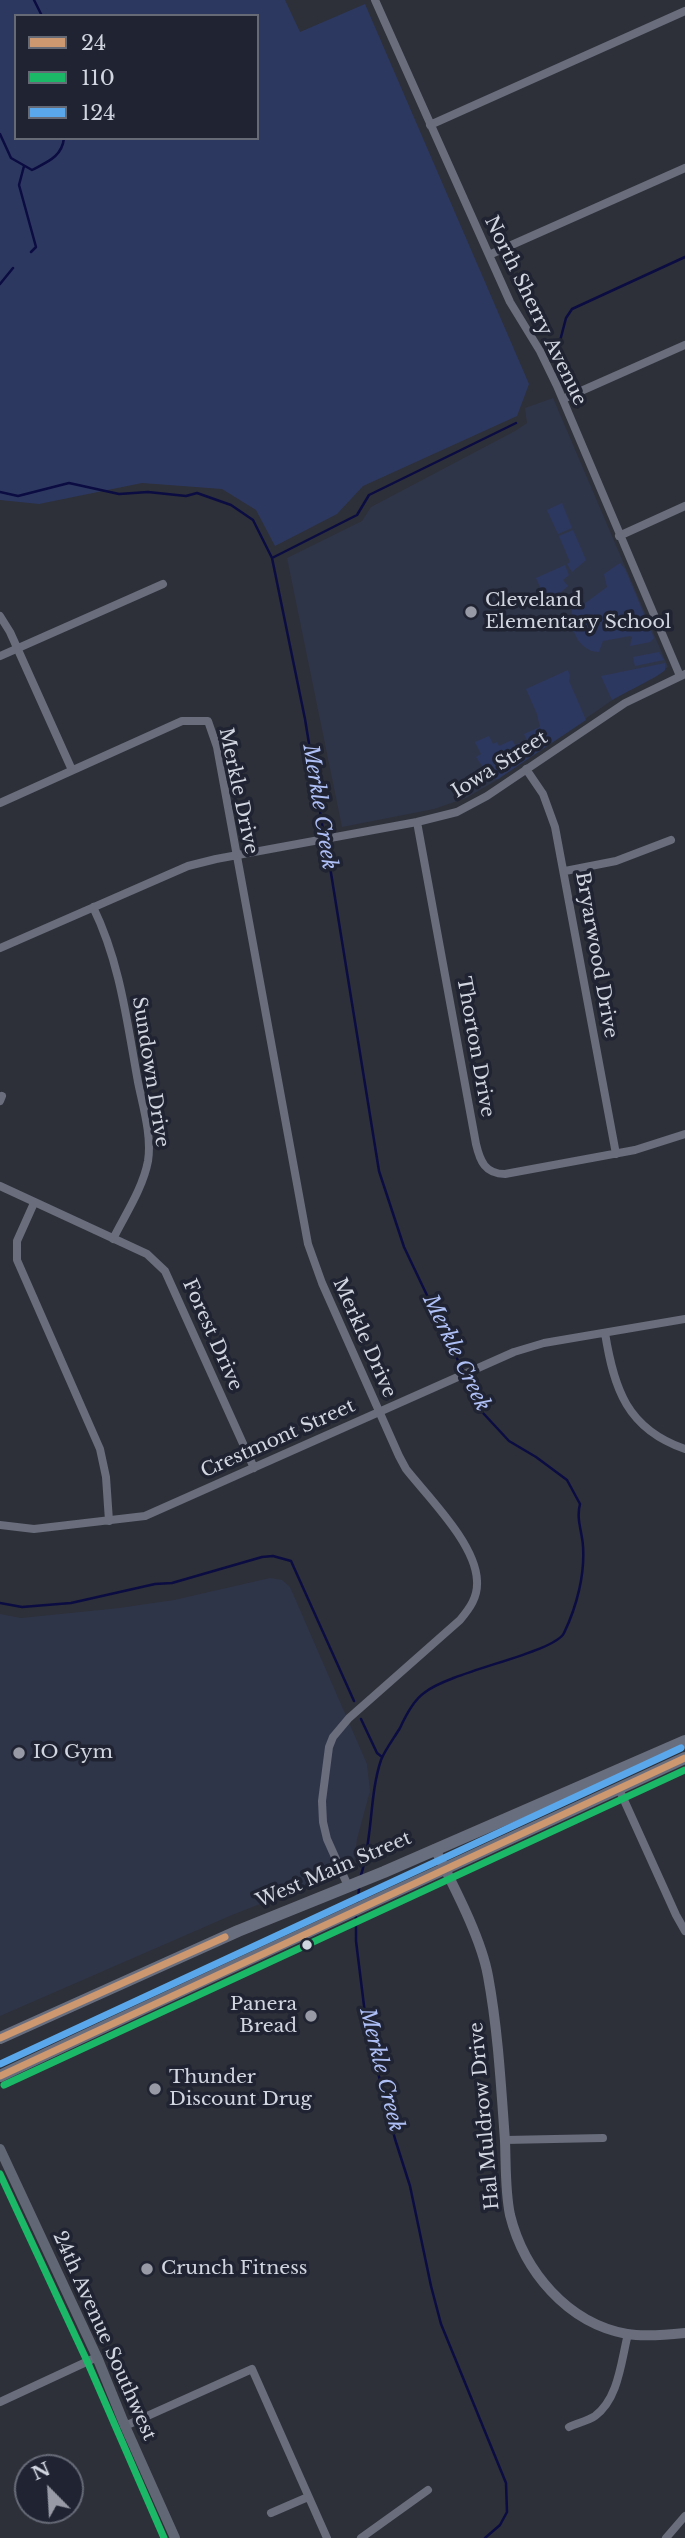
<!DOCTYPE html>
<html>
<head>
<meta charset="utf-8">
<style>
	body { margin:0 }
	#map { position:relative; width:685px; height:2538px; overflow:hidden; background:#2d3038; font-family:"Libre Baskerville",serif }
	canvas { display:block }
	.legend { position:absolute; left:14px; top:14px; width:245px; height:126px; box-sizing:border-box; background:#1f2332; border:2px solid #666a77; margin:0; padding:9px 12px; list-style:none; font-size:21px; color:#d1d5df }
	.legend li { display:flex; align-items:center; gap:14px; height:35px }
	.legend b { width:35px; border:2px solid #666a77 }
	.north { position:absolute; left:14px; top:2454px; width:70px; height:70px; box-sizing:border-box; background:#1f2332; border:2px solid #666a77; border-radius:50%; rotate:336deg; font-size:19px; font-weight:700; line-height:28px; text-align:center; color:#d1d5df }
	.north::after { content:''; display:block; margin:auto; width:24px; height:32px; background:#989ba5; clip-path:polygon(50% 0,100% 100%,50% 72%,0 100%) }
</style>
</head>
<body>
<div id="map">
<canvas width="685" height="2538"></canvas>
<ul class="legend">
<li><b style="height:9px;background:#cd976f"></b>24</li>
<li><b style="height:9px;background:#1ab867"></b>110</li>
<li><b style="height:9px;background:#5aa8eb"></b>124</li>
</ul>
<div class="north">N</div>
</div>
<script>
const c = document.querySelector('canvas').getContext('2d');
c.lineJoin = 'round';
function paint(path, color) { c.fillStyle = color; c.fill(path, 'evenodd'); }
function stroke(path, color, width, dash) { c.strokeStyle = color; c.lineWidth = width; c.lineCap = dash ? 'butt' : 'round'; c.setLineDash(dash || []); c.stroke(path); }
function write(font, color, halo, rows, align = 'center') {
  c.font = font + ' "Libre Baskerville",serif'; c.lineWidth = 7; c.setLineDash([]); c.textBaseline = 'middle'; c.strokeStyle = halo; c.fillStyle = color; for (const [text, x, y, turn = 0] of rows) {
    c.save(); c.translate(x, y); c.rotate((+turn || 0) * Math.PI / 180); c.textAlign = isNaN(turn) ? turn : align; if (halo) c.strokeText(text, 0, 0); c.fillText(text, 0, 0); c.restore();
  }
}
paint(new Path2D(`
	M553 398 668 667 611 701 497 780 466 798 434 809 342 827 287 558 362 521 371 507 515 431 527 423 525 408Z
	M270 1578 282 1580 290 1587 367 1764 370 1791 357 1839 353 1872 339 1873 232 1915 0 2016V1614L21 1618 119 1608 174 1600Z`), '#2f3548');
paint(new Path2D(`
	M0 0H285L300 32 365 4 529 384 517 416 363 486 337 514 275 546 256 510 222 489 142 483 39 504 0 500ZM16 16H257V138H16Z
	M562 503 572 528 558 534 547 510Z
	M573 530 586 560 572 572 567 564 570 562 559 536Z
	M620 563 625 569 654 638 650 642 630 646 632 637 630 636 603 641 599 652C573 652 563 611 579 595L584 604 607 587 604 574Z
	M565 565 569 575 563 580 568 586 552 600H546L536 578Z
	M659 652 664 660 635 666 633 657Z
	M665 663V670C660 676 622 694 612 700L601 676Z
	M568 670 570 675 569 681 586 720 498 779H491L476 757 481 754 475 742 489 736 493 744 497 742 499 746 512 740 515 745 527 740 524 734 540 727 537 714 526 689Z`), '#2d3860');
stroke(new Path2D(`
	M34 0 42 16
	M0 134 11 158 32 170C47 162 62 157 64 138
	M24 166 19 185 36 247 31 252
	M0 284 13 268
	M555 360 566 318 572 309 685 257
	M0 492 18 496 69 483 119 494 148 492 186 496 197 493 231 505 253 520 272 558 305 719 324 836
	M272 558 357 515 369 495 516 423
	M326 842 379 1171 404 1247 483 1413 509 1441 536 1457 567 1480 580 1504C576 1519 582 1531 583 1546 585 1574 577 1606 564 1633 554 1653 451 1671 424 1693 414 1700 405 1717 400 1728 394 1738 385 1750 381 1760 369 1796 373 1838 361 1875
	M0 1603 22 1607 71 1603 155 1584 172 1583 262 1557 273 1556 291 1561 354 1701
	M361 1719 377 1753 382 1757
	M358 1902 359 1888
	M356 1916V1941L367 2030 395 2139 410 2186 431 2286 441 2324 506 2483 507 2512 500 2525 485 2538`), '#0b0c41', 2.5);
stroke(new Path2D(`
	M375 0 510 302 540 351 557 386 680 676
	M430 125 685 11
	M489 255 685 168
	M563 399 685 345
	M619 536 685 506
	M0 616 10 632 72 770
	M0 656 163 584
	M526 769 543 794 555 827 616 1154
	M0 803 182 721H208L217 747 308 1244 322 1283 399 1456 406 1469C428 1497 476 1544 477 1581 478 1597 470 1608 460 1620L349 1718 333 1737 329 1747 322 1801 323 1822 327 1839 348 1886
	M417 822 476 1144C480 1161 485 1174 505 1174L635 1150 685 1134
	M565 871 616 861 671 840
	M93 907C120 962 127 1022 138 1082 143 1107 152 1136 148 1161 143 1188 125 1215 113 1239
	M0 948 188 866 216 859 417 822 457 812 487 796 625 703 685 674
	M0 1101 2 1096
	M0 1186 147 1254 165 1271 254 1468
	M34 1203 17 1241V1260L100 1449 106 1477 109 1521
	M605 1333C614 1389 627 1429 685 1449
	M0 1525 34 1529 145 1516 514 1352 544 1343 685 1319
	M619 1789 676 1915 685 1931
	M505 2140 603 2138
	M0 2402 97 2357
	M125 2426 252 2369 327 2538
	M569 2427C577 2423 588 2421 595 2416 619 2398 621 2361 628 2334
	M271 2513 308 2497
	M361 2538 428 2490
	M666 2538 685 2516`), '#696d7c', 8);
stroke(new Path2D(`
	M435 1849C453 1885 481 1937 488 1976 498 2030 501 2086 505 2141 506 2165 505 2191 510 2215 524 2271 567 2323 627 2334 645 2337 666 2335 685 2333`), '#696d7c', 10);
stroke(new Path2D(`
	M0 2149 97 2357 125 2426 175 2538`), '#626776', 10);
stroke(new Path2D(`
	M0 2038 238 1931 384 1872 685 1741
	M0 2076C227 1968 456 1864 685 1758`), '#696e7e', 12);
stroke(new Path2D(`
	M0 2038 225 1937
	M0 2076 685 1758`), '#cd976f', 7);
stroke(new Path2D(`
	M4 2085 685 1770
	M0 2174 87 2361 164 2538`), '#1ab867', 7);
stroke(new Path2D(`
	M0 2064 681 1748`), '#5aa8eb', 7);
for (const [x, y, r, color] of [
	[471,612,7,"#989ba5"],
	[19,1753,7,"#989ba5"],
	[307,1945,6,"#d1d5df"],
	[311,2016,7,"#989ba5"],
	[155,2089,7,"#989ba5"],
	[147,2269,7,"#989ba5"]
]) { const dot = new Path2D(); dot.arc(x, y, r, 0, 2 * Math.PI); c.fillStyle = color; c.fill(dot); stroke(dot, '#1f2332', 2.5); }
write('19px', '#d1d5df', '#1f2332', [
	["North Sherry Avenue",535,311,64],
	["Iowa Street",500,765,-32],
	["Merkle Drive",238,791,78],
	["Bryarwood Drive",596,955,80],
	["Thorton Drive",475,1047,80],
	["Sundown Drive",150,1072,81],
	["Forest Drive",212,1335,66],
	["Merkle Drive",364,1338,66],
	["Crestmont Street",278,1439,-24],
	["West Main Street",334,1870,-23],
	["Hal Muldrow Drive",485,2116,-95],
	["24th Avenue Southwest",104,2336,66]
]);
write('19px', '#d1d5df', '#1f2332', [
	["Cleveland",485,601],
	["Elementary School",485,623],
	["IO Gym",33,1753],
	["Panera",297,2005,"right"],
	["Bread",297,2027,"right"],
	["Thunder",169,2078],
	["Discount Drug",169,2100],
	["Crunch Fitness",161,2269]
], 'left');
write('italic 21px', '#aebff6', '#1f2332', [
	["Merkle Creek",319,807,81],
	["Merkle Creek",456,1353,64],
	["Merkle Creek",381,2070,76]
]);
</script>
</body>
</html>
